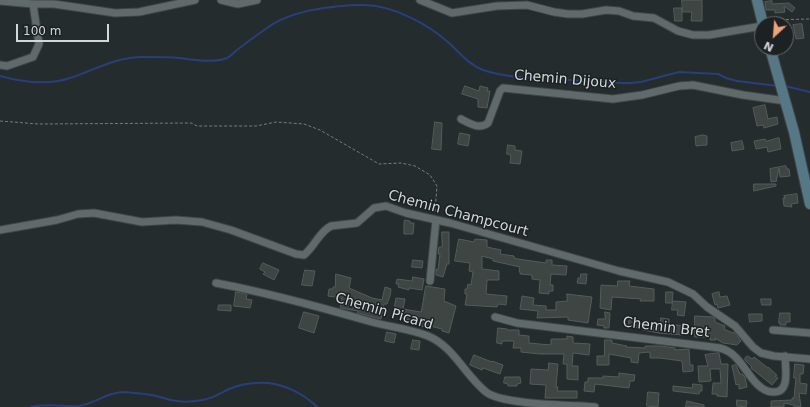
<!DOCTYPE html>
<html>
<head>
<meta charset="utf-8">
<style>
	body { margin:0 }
	#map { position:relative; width:810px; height:407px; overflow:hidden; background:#252c2d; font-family:"DejaVu Sans",sans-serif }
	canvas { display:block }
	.north { position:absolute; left:754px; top:16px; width:40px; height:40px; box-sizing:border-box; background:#1c2223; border:1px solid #656a6b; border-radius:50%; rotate:206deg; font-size:11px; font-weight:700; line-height:16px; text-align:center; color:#d3d7d8 }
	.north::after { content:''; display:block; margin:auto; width:14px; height:18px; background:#f0a27a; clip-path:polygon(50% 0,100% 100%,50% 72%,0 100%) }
	.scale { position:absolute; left:16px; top:24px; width:93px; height:18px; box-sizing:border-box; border:2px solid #d3d7d8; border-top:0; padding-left:5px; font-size:12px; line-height:14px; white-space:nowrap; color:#d3d7d8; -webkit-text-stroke:3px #1c2223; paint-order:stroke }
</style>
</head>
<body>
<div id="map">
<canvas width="810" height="407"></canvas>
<div class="north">N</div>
<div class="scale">100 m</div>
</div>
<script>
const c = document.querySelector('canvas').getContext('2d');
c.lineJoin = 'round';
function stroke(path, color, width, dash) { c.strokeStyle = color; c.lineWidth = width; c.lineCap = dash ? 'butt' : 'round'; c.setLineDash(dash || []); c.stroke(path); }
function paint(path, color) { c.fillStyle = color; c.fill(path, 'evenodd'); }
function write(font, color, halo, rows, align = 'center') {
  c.font = font + ' "DejaVu Sans",sans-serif'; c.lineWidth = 3; c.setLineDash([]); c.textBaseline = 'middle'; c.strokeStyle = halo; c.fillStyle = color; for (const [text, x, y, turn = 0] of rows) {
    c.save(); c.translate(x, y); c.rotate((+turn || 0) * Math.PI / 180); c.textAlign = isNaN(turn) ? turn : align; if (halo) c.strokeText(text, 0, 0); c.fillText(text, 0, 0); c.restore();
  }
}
stroke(new Path2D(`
	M0 76C22 82 47 86 70 78 95 70 115 57 143 57 154 57 169 57 180 58 192 60 215 63 227 58 231 56 234 52 237 50 247 42 257 35 267 28 291 10 335 5 364 5 392 5 428 24 449 43 459 52 469 65 483 70 507 78 534 78 559 79 583 81 606 83 630 83L641 82 679 72 718 74 726 78 737 81 778 86
	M785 86 810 92
	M31 407C46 403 63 407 79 406 96 403 107 392 126 392 133 393 149 394 156 396 161 397 166 399 171 400 179 402 187 402 195 401 210 400 217 395 229 389 241 384 255 382 268 383 286 385 304 394 317 407`), '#293f7c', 2);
const building = new Path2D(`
	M682 0H702V21H691L692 12H683Z
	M772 1V4L789 3 795 8 792 12 784 6 785 12 775 13V10H766L765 2Z
	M674 8H682V21H675Z
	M802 24 804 38 796 39 793 25Z
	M465 86 479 91 480 86 488 88 487 91H490L487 108 478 107V99L462 94Z
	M765 105 768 119 777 117 778 124 764 128 763 125 757 126 753 108Z
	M435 122 442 123 441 150 432 149Z
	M460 133 470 135 468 146 458 144Z
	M703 135 707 136V145L696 146 695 137Z
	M779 138 781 149 768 152 767 147 756 149 754 141 765 139 766 141Z
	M742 141 744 149 732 151 731 143Z
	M508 145 515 146V150L522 151 520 164 510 163 511 155 507 154Z
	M786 166 787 169H789L790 176 780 177 779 168 777 178H776L777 181 771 182 770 169Z
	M754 184H776V186L754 191Z
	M797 194 798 203 791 204 792 207 784 206 783 198 785 199 784 196Z
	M405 220 410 221V223H414L413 234H404V222Z
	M442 232H449V264H447L443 277 436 275V269L438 270 440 254H438L439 247H442Z
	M459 239 474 242 475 239 487 240V247L501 250 500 254 514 256V258L518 259 546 263V260H552V265L567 266 566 275 551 274 550 285H553V291H549V294L539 293 540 280 532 279V275L520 274V272L519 271 520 267 493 261V259L482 256V269L499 271V280H487L486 294 507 296 506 305 498 304 497 307 465 305 467 294H465V289H467L468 284 471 285 473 272 469 271 470 263 455 261Z
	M413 260 423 261 422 268 412 267Z
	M263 263 279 270 274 280 263 274 265 272 260 269Z
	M305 270 315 271 312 286 302 285Z
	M336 274 351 278 349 288 372 298 382 300 385 287 391 289 390 296 387 304H384L381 319 357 313 358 311 340 308 342 299 341 298 328 296 329 289H333V287H335Z
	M581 274H587L586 284 577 283 578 278H580Z
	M413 277 424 279 422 290 409 288V290L398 287 399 284H396L397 279 412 281Z
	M618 281H630L629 286 654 289V301H640L641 299 612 297 611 310 600 308 601 285 617 286Z
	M426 286 445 289 444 301 456 306 449 333 442 331V329L426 325V327L420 326 421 324H418L419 322 401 318 402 316 393 314 396 298 405 299 403 309 421 312Z
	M236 292 247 294 246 299 252 300 250 308 234 306Z
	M666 292H673L672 303H666Z
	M719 292 720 297 727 296 730 305 718 308 717 304 715 305 712 294Z
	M567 294 592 297 588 323 568 320V317L537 318 538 311 520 309 522 296 534 298 533 305 546 306V310H556V302L567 301Z
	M761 299H771V305H762Z
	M673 301 686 302 684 316 677 315 678 310H672Z
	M219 305H231V311L218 310Z
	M304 312 319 316 314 333 299 328Z
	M605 312 610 313 609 328H604V326L597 325 598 319H605Z
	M780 313H790V322H786V325H780V323H779Z
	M749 314H762V321L750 322Z
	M695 316 714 317 715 319V322L725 326 724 329 733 333 734 332 741 341 737 345 723 343 715 338 716 340H710V337H695Z
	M661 318 669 319V324L684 326 683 335 659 333 643 330V328L628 327 629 320 639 321V323L660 325Z
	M498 328 507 329V330H519V335L529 336V343L551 345V339H567V336L573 337V343L590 344 589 355 573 353 572 366H578V380L567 379V364H563L564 354H540L521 352V348H513L514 341H502V344L497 343Z
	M387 332 396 334 394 343 385 341Z
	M413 340 420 341 419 350 411 349Z
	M605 340H612V343L627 346 626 347 645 348V346H660L675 348V350L689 349 690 365H693V371L683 372 682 361 660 358H650V352L639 353 638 363 631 362V358L609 354V365H597V356H604Z
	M719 353 721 364H728L727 397 717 396V394H712L713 383H721L720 369H710L711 381 699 382 698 366H708L705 355Z
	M474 355 492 362V361L503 365 500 374 483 368 482 370 470 365Z
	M748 356 752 359 754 357 768 368V367L777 375 775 376 778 378 772 385 751 368 752 367 745 360V358Z
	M549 363 558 364 556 387H558L557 391H577V398H545L546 385 530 384 531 369 548 370Z
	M795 364 804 365 803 374H800V383L807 384 806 394 799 393 801 407H794V405L784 403V407H771V401L792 400V398H794L796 378H794Z
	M736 365 740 374H742L745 377 747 387 739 389V384L736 385 732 366Z
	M619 373 635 375 634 381H630L629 388 595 384 594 392 584 391 585 382H588V378H603V376L619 377Z
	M505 377H520L521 383 517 384V386H508V384L504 383Z
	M693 384 702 385V391H700L699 394 673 391V386L692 388Z
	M648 392 659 393 658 407 647 406Z
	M737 400 747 401 746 407 737 406Z
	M687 401 704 405V407H686Z`);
paint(building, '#3e4542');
stroke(building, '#545c59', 1);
const minor = new Path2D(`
	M221 0 238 4 257 0
	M420 0 452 13 497 6 527 5 554 12 568 14H582L606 10 619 11 633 16 654 18 678 31 693 35H709L762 26
	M0 1 33 4
	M0 65 7 66 33 57 39 44 33 4H54L115 13 139 12 195 0
	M461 119C469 123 479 130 488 123L500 91 503 88 613 99 642 95 679 86 693 85 743 95 786 101
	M0 230 57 220 78 214 94 213 142 222 176 220 202 222 231 230 296 254 304 255C315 246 319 232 331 226L357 223 374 208 386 206 406 213 450 223 619 271 668 282 693 294 707 307 735 326 753 347 761 353 774 356 810 359
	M430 281 436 220
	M216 283C269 293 320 307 372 322 390 327 410 329 428 336 453 346 465 375 486 392 502 405 572 405 595 407
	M495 317 517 323 720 348C739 353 744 371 757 384 761 388 767 392 773 392 791 393 785 367 785 356
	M773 330 810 333`);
const secondary = new Path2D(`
	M757 0 763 24
	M770 48 794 132 810 204`);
stroke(minor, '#414748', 9);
stroke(secondary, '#414748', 12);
stroke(new Path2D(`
	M771 20 810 19
	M0 121 38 124 191 123 197 126H256L276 122 304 124 320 130 379 164 401 163 415 166 430 175 437 186 435 212`), '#777d7e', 1, [3, 2]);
stroke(minor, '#616a6a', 7);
stroke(secondary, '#567886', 10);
write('14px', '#d3d7d8', '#1c2223', [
	["Chemin Dijoux",565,80,5],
	["Chemin Champcourt",458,214,15],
	["Chemin Picard",384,312,16],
	["Chemin Bret",666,328,7]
]);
</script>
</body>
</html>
